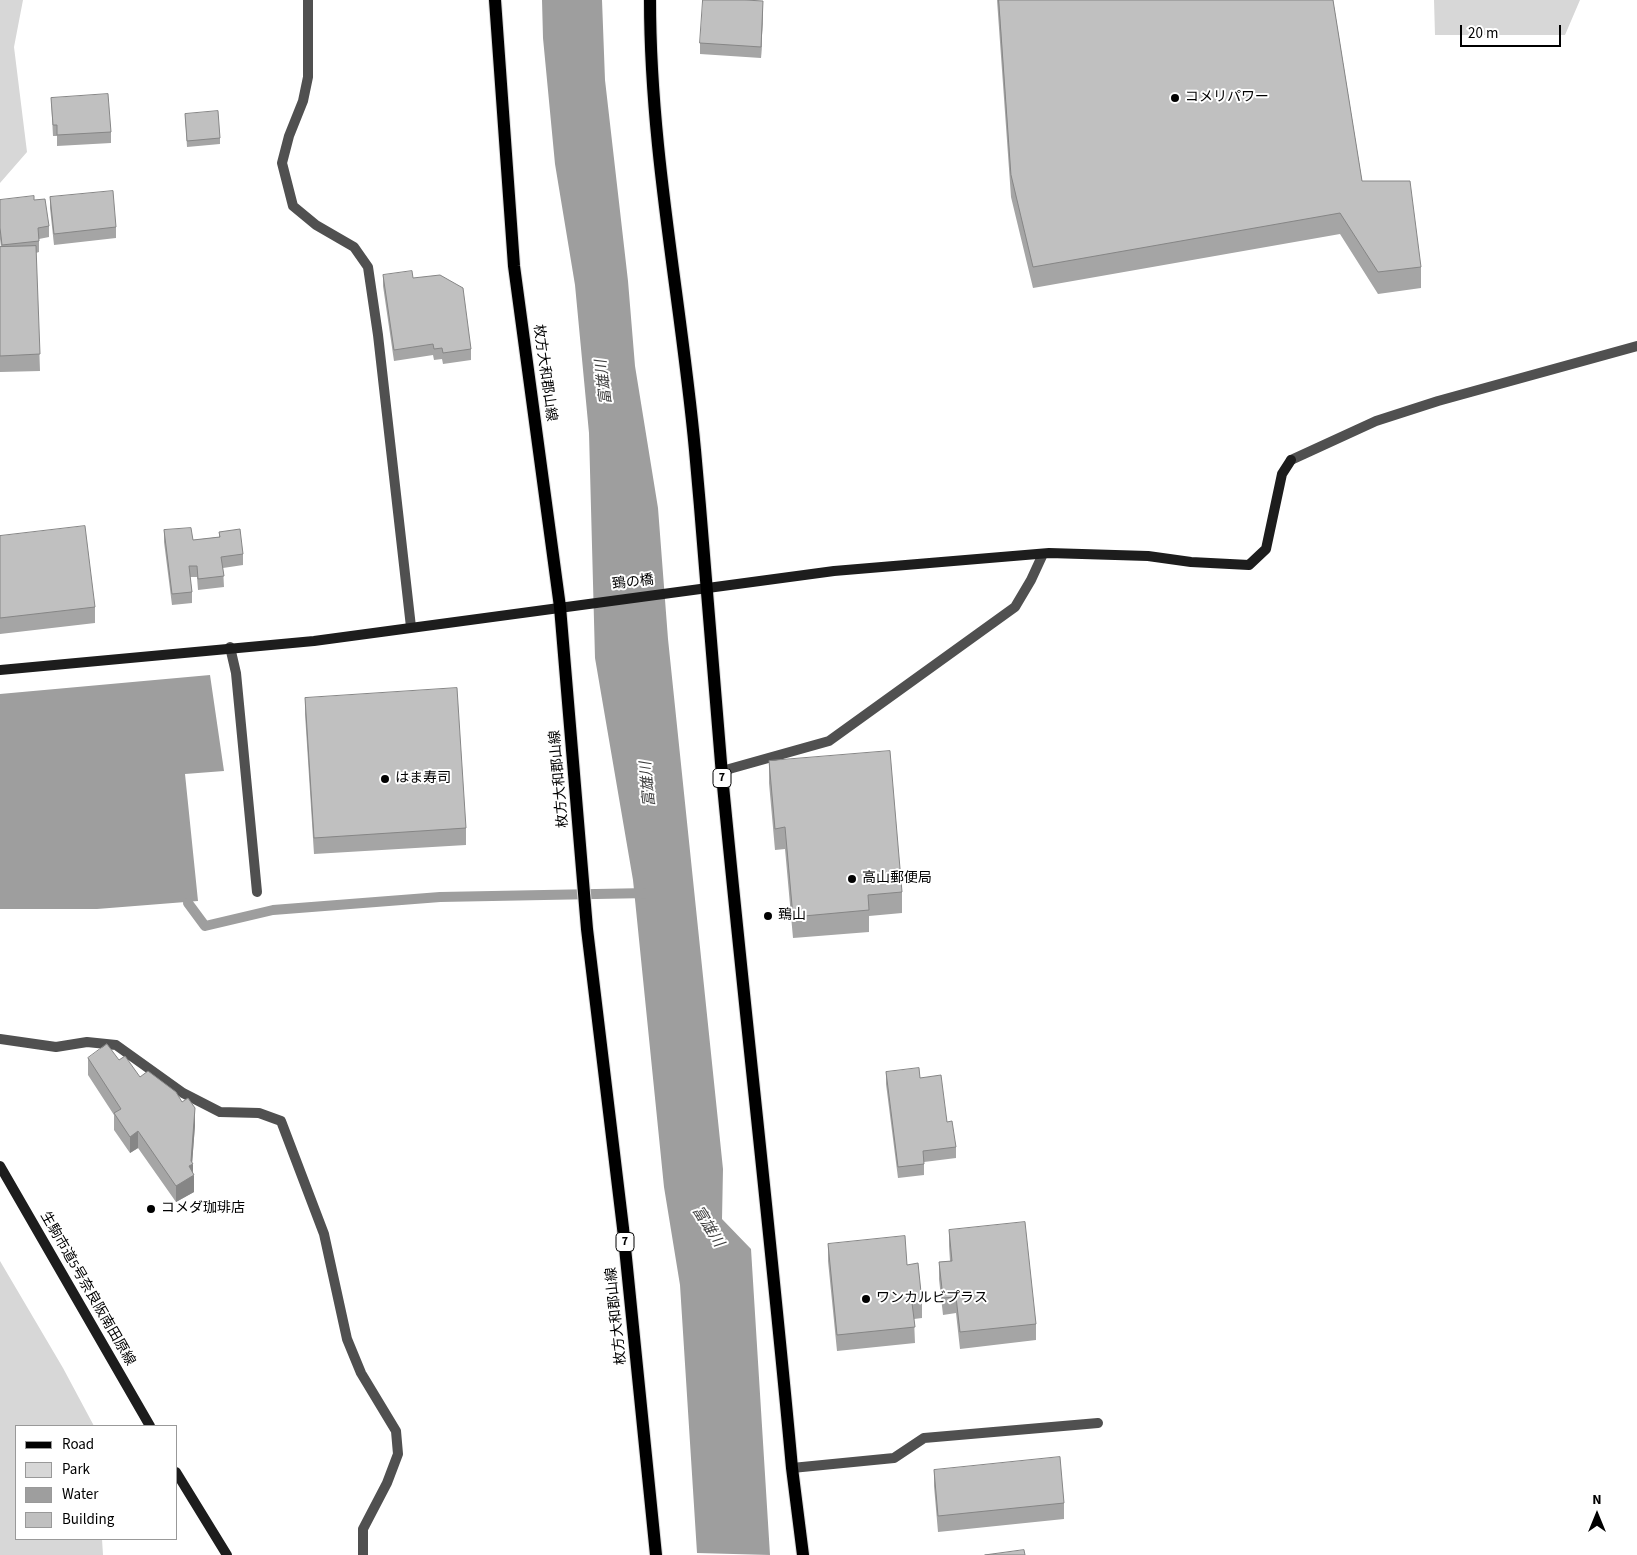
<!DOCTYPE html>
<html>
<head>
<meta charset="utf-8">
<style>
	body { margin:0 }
	#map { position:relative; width:1637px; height:1555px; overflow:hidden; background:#fff; font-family:"Source Sans 3",sans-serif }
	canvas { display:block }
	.legend { position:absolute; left:15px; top:1425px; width:162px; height:115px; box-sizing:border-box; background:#fff; border:1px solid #999; margin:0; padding:6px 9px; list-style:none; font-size:15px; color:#000 }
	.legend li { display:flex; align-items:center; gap:10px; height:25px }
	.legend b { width:25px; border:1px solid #999 }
	.north { position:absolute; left:1572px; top:1490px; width:50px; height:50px; -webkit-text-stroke:4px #fff; paint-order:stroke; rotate:0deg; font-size:14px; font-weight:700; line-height:20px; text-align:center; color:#000 }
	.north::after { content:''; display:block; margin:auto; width:18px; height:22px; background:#000; clip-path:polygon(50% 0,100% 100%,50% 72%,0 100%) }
	.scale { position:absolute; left:1460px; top:25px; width:101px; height:22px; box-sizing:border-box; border:2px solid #000; border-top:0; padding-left:6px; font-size:15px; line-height:18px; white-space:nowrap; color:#000; -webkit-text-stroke:4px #fff; paint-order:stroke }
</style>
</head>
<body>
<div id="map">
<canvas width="1637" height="1555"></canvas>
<ul class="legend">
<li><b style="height:6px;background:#000"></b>Road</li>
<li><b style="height:14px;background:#d7d7d7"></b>Park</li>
<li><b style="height:14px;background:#9e9e9e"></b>Water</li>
<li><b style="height:14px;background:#c0c0c0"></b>Building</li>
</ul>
<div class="north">N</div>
<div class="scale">20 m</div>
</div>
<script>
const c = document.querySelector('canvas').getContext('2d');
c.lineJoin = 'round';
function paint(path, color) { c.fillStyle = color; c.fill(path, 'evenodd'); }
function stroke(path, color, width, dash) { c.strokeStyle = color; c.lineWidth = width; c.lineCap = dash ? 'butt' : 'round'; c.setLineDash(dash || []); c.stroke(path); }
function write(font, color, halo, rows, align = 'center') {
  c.font = font + ' "Source Sans 3","Noto Sans JP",sans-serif'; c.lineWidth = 4; c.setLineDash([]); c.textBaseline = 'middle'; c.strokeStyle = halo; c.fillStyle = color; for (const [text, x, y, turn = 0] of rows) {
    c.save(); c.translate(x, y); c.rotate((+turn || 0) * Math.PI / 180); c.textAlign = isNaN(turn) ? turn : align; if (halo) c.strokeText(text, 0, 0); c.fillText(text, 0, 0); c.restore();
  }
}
paint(new Path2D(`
	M0 0H23L14 47 27 152 0 183Z
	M1434 0H1580L1565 35H1435Z
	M0 1261 63 1368 94 1426H16V1539H102L103 1555H0Z`), '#d7d7d7');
paint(new Path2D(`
	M542 0H602L605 80 628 281 635 366 658 508 668 639 723 1169 722 1219 751 1249 770 1555 697 1553 680 1285 664 1187 633 880 595 658 589 433 575 285 555 164 543 38Z
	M210 675 224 771 185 774 198 901 97 909H0V694Z`), '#9e9e9e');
stroke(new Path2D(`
	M188 903 205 926 273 910 440 897 648 893`), '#9e9e9e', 10);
const primary = new Path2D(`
	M495 0 514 266 560 607 587 929 623 1228 656 1555
	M650 0C650 152 681 299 695 450 705 558 712 666 722 775 744 1006 771 1237 792 1468L803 1555`);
stroke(primary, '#dbdbdb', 14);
stroke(new Path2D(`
	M230 647 236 673 257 892
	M792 1468 894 1458 924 1438 1098 1423`), '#505050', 10);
stroke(new Path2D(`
	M308 0V77L303 101 289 136 282 163 293 206 316 225 354 247 368 267 378 335 411 627
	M1291 460 1376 421 1438 401 1637 346
	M722 771 829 741 1015 607 1031 580 1043 554
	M0 1039 56 1047 87 1042 116 1045 183 1093 220 1112 259 1113 281 1121 324 1234 347 1339 361 1373 396 1431 398 1454 387 1483 363 1529V1555`), '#505050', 10);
stroke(new Path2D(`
	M0 670 314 641 834 571 1049 553 1148 556 1191 562 1249 565 1266 549 1282 474 1291 460
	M0 1166 150 1426
	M176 1472 227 1555`), '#1d1d1d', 10);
stroke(primary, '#000', 12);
paint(new Path2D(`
	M997 0H1333L1362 181 1421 267V288L1378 294 1340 234 1033 288 1011 197Z
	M763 12 761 58 700 54V43Z
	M51 98 111 132V143L57 146V136H53Z
	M185 114 220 138V144L187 147Z
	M50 197 116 227V238L54 245 50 208Z
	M0 200H34L49 226V237L39 239V252L36 253 40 371 0 372V247H1L0 239Z
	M383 275 471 349V360L443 364 442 359 434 360 433 355 394 361 383 286Z
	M164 530 193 540 219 537V532L243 554V565L223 568 224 587 198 590 197 577H190L192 592V603L172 605 164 542Z
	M0 536 95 607V623L0 634Z
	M305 698 466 828V845L314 854 305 714Z
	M769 761 902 892V913L869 916V932L793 938 785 849 775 850 769 783Z
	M88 1058 119 1060 195 1125 192 1163 194 1192 176 1202 138 1148 130 1153 114 1130V1115L88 1075Z
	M886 1072 920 1078 947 1122 956 1147V1158L924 1162V1175L898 1178 886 1084Z
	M949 1230 1036 1324V1340L960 1349 956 1313 943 1315 939 1279V1262L950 1261 949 1246Z
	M828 1244 907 1265 922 1302V1318L914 1319 915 1343 837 1351 828 1261Z
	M934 1470 1064 1503V1519L938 1532 934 1486Z`), '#a5a5a5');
paint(new Path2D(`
	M763 1V12L761 58V47Z
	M195 1108V1125L192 1165 193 1164V1176L194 1175V1192L176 1202V1186L189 1166Z
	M138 1131V1148L130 1153V1137Z`), '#868686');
const building = new Path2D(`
	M703 0H745L763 1 761 47 700 43Z
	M999 0H1333L1362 181H1410L1421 267 1378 272 1340 213 1033 267 1011 175Z
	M108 94 111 132 57 135V125H53L51 98Z
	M218 111 220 138 187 141 185 114Z
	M113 191 116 227 54 234 50 197Z
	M34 196V200L45 199 49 226 38 228 39 241 2 245 0 228V200Z
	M36 246 40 354 0 356V247Z
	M412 271 413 278 440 275 463 288 471 349 443 353 442 348 434 349 433 344 394 350 383 275Z
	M85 526 95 607 0 618V536Z
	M191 528 193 540 220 537 219 532 240 529 243 554 221 557 224 576 198 579 197 566H189L192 592 172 594 164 530Z
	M457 688 466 828 314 838 305 698Z
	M890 751 902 892 868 895 869 910 793 917 785 827 775 829 769 761Z
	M107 1044 119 1060 125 1056 140 1077 148 1071 176 1092 182 1102 188 1098 195 1108 191 1161 193 1164 189 1166 194 1175 176 1186 138 1131 130 1137 114 1113 121 1109 88 1058Z
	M919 1068 920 1078 941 1075 947 1122 952 1121 956 1147 923 1151 924 1164 898 1167 886 1072Z
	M1025 1222 1036 1324 960 1332 956 1297 943 1298 939 1262 952 1261 949 1230Z
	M905 1236 907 1265 918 1263 922 1302 912 1303 915 1327 837 1335 828 1244Z
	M1060 1457 1064 1503 938 1516 934 1470Z
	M1024 1550 1025 1555H985Z`);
paint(building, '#c0c0c0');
stroke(building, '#868686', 1);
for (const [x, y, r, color] of [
	[1175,98,5,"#000"],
	[385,779,5,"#000"],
	[852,879,5,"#000"],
	[768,916,5,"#000"],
	[151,1209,5,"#000"],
	[866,1299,5,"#000"]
]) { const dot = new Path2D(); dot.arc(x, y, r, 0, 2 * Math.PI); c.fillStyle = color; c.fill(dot); stroke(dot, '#fff', 2); }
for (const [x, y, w] of [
	[722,778,18],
	[625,1242,18]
]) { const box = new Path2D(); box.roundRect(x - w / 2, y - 9.5, w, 19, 4); c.fillStyle = '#fff'; c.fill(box); stroke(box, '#000', 1); }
write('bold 12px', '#000', null, [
	["7",722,778],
	["7",625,1242]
]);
write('14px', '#000', '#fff', [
	["コメリパワー",1185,98],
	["はま寿司",395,779],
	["高山郵便局",862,879],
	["鵄山",778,916],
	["コメダ珈琲店",161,1209],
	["ワンカルビプラス",876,1299]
], 'left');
write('14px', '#000', '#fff', [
	["枚方大和郡山線",544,373,82],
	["鵄の橋",633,583,-7],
	["枚方大和郡山線",560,779,-95],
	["生駒市道5号奈良阪南田原線",87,1289,60],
	["枚方大和郡山線",617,1316,-96]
]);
write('italic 15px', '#3f3f3f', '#fff', [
	["富雄川",605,382,-97],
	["富雄川",649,784,-95],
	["富雄川",707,1227,58]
]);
</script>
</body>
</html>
